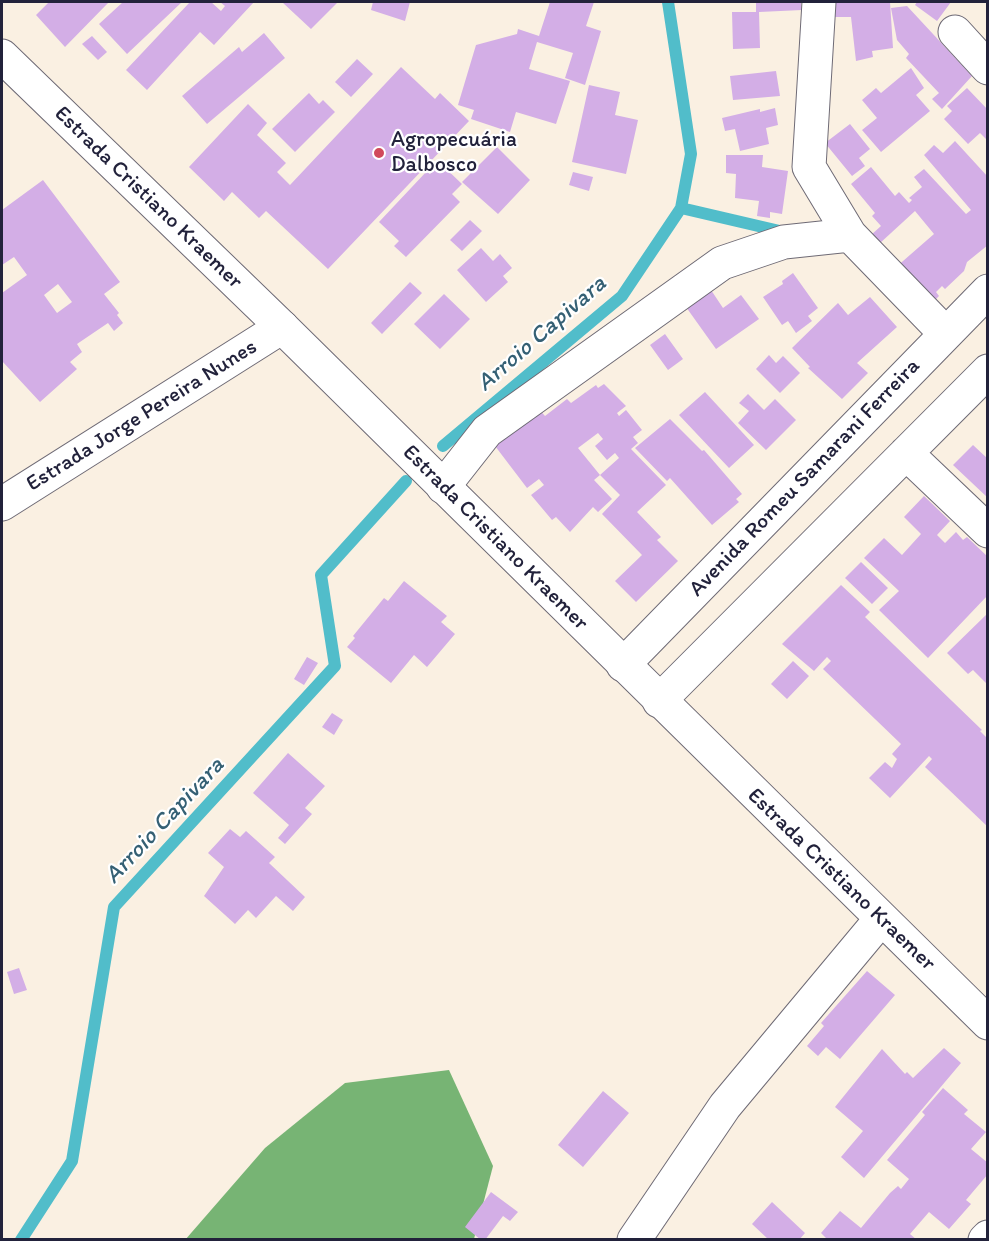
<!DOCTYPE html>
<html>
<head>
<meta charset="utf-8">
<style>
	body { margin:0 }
	#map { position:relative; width:989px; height:1241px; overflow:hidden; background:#faf0e2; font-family:Itim,sans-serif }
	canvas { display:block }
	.frame { position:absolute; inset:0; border:3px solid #22223b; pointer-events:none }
</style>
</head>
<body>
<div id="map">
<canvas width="989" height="1241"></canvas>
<div class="frame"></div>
</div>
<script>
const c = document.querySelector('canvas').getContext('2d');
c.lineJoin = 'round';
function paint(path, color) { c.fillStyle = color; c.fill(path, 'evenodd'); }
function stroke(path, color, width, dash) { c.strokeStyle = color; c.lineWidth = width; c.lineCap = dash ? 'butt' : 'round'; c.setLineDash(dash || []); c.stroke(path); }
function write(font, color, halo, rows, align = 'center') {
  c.font = font + ' Itim,sans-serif'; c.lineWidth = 4.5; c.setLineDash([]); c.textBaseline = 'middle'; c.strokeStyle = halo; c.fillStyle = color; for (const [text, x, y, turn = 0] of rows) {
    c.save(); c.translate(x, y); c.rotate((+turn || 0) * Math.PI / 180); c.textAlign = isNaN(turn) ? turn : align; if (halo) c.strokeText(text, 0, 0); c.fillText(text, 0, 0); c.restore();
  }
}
paint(new Path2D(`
	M449 1070 493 1166 474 1239 185 1240 265 1148 345 1083Z`), '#77b474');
stroke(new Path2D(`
	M681 208 784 232
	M443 446 622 296 681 208 691 154 668 2
	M21 1240 72 1161 114 907 335 666 321 575 406 481`), '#51bdca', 12);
paint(new Path2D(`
	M49 2H109L65 47 36 15Z
	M123 2H182L127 54 99 24Z
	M190 2H211L221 11 225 6 220 2H254L214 45 200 32 147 90 126 70Z
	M282 2H338L311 29Z
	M373 2H410L405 21 371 10Z
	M550 2H594L586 26 601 31 585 85 565 78 573 53 537 42 529 69 570 81 556 124 516 112 510 132 471 119 474 110 458 105 476 45 517 34 518 29 539 36Z
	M756 2H801L802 10 759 12 760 48 733 49 732 12H756Z
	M830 2H890L893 48 872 51 873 57 856 61 851 17H830Z
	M917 2H951L937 21 915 5Z
	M907 6 972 76 942 109 932 99 939 93 906 58 909 54 897 40 891 8Z
	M264 33 285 58 207 124 182 96 239 47 242 52Z
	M92 36 107 52 98 60 82 44Z
	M357 59 373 74 351 97 335 82Z
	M401 67 435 99 440 93 469 121 328 269 266 211 259 218 232 192 224 201 189 167 248 104 267 123 257 135 286 163 277 172 290 185Z
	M911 68 924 88 916 95 930 111 881 152 862 130 877 118 862 100 876 88 881 93Z
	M776 71 780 96 733 100 730 76Z
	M589 85 620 92 615 115 638 120 626 174 572 162Z
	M967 88 988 110V141L980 133 968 144 944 119 952 111 947 106Z
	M309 93 319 104 323 100 335 112 295 152 272 129Z
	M775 108 778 125 766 128 769 144 740 151 735 129 725 131 722 118 760 109V112Z
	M850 124 870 149 859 158 865 166 852 176 825 143Z
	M955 141 988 177V245L967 262 964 271 945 289 942 286 936 292 939 296 930 305 895 268 934 234 915 211 879 244 871 235 881 226 872 216 875 213 851 184 871 167 895 196 899 192 909 203 912 200 909 198 922 187 914 177 924 169 966 214 971 210 924 155 934 145 943 153Z
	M497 147 530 180 498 214 462 182Z
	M726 155H763L762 167 788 171 782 214 770 212V218L757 216 759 201 735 198 736 174 726 173Z
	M440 163 462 184 452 194 460 202 406 257 394 246 399 241 379 222 427 171 430 174Z
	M573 172 593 177 589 191 569 185Z
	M43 180 120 282 104 294 119 313 117 315 123 323 114 331 108 323 77 344 82 352 70 362 77 369 40 402 2 361V293L27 275 14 257 2 265V210ZM58 284 72 302 57 313 44 295Z
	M470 220 482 231 462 251 450 240Z
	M481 248 493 261 500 254 512 268 503 276 508 282 486 302 457 270Z
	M793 273 818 308 808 316 812 321 796 333 788 321 782 325 763 297 783 284 782 281Z
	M410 282 422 293 382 334 371 323Z
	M711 290 723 308 741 295 759 319 716 349 686 307Z
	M444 294 470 319 440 349 414 324Z
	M870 297 897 327 857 363 868 373 842 399 808 368 810 367 792 348 838 303 848 315Z
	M665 334 683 359 668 370 650 345Z
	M769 355 776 363 783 356 800 373 780 393 756 369Z
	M604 384 626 406 617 413 619 416 626 410 642 430 633 437 638 443 631 449 666 485 637 512 661 537 657 540 678 561 636 602 615 581 642 555 602 514 620 495 600 475 619 458 615 453 607 460 595 446 603 439 598 433 578 448 600 475 594 480 612 499 598 512 593 507 570 532 556 517 552 520 531 495 544 485 539 479 527 488 492 442 537 407 545 416 567 399 571 403 596 385 598 388Z
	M705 392 754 445 729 468 679 415Z
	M748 394 764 410 775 399 796 420 766 450 738 423 749 411 739 403Z
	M670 419 702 451 704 450 742 494 736 499 739 502 712 525 670 478 667 481 635 448Z
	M973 445 988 459V498L953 465Z
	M924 496 950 521 937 535 945 543 956 532 963 540 967 537 988 557V595L928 658 879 610 899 591 864 558 884 538 902 555 921 534 904 517Z
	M861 562 888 588 872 604 845 578Z
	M404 581 447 616 441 622 455 634 427 667 414 655 391 683 347 647 355 638 353 636 384 598 388 601Z
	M841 585 870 612 865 617 982 730 980 731 986 737 988 735V827L925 767 932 759 929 756 890 798 869 778 885 762 892 768 897 759 892 754 901 744 823 669 831 661 827 657 814 671 782 644Z
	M988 613V680L986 683 973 670 968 674 947 653Z
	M307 657 318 663 304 685 294 679Z
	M793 661 809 676 787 699 771 684Z
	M332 713 343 720 334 735 322 727Z
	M288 753 325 786 305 808 312 814 285 844 278 838 289 825 253 793Z
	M230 829 240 837 246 831 275 857 269 863 305 897 293 911 276 896 256 918 248 910 235 924 204 896 224 867 208 853Z
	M19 968 27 990 14 994 7 972Z
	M867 971 895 995 840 1059 826 1047 818 1056 807 1046 824 1026 821 1023Z
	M944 1048 961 1063 864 1178 841 1157 863 1131 835 1107 882 1049 905 1074 907 1072 913 1078Z
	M943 1088 968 1110 964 1114 986 1132 971 1149 988 1163V1174L966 1200 971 1204 949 1229 929 1212 910 1234 917 1240H828L821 1233 840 1211 861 1228 890 1193 898 1186 901 1189 909 1179 887 1160 925 1115 922 1112Z
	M603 1091 629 1113 583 1167 558 1145Z
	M491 1192 518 1212 510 1221 503 1216 485 1240H481L465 1227Z
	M772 1202 805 1233 799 1240H769L752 1224Z`), '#d3aee6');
const minor = new Path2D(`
	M819 2 809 167 850 235 946 334
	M955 32 988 68
	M906 453 988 531
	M443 487 487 431 722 263 784 242 850 235
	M2 504 282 327
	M623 665 988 291
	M659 701 988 371
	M634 1240 725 1106 881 919
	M985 1240 988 1237`);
const major = new Path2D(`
	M2 56 282 327 988 1023`);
stroke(minor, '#6e6a75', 35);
stroke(major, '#6e6a75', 35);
stroke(minor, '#fff', 33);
stroke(major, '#fff', 33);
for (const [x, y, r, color] of [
	[379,153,6,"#d1495b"]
]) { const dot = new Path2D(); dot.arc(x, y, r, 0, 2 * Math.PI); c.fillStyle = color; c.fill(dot); stroke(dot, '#fff', 2); }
write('22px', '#22223b', '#fff', [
	["Agropecuária",391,140],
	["Dalbosco",391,165]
], 'left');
write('22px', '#22223b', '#fff', [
	["Estrada Cristiano Kraemer",148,198,44],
	["Estrada Jorge Pereira Nunes",142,416,-32],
	["Avenida Romeu Samarani Ferreira",805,478,-46],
	["Estrada Cristiano Kraemer",495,538,45],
	["Estrada Cristiano Kraemer",841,880,44]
]);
write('italic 24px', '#356074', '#fff', [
	["Arroio Capivara",542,334,-41],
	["Arroio Capivara",165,821,-47]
]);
</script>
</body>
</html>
